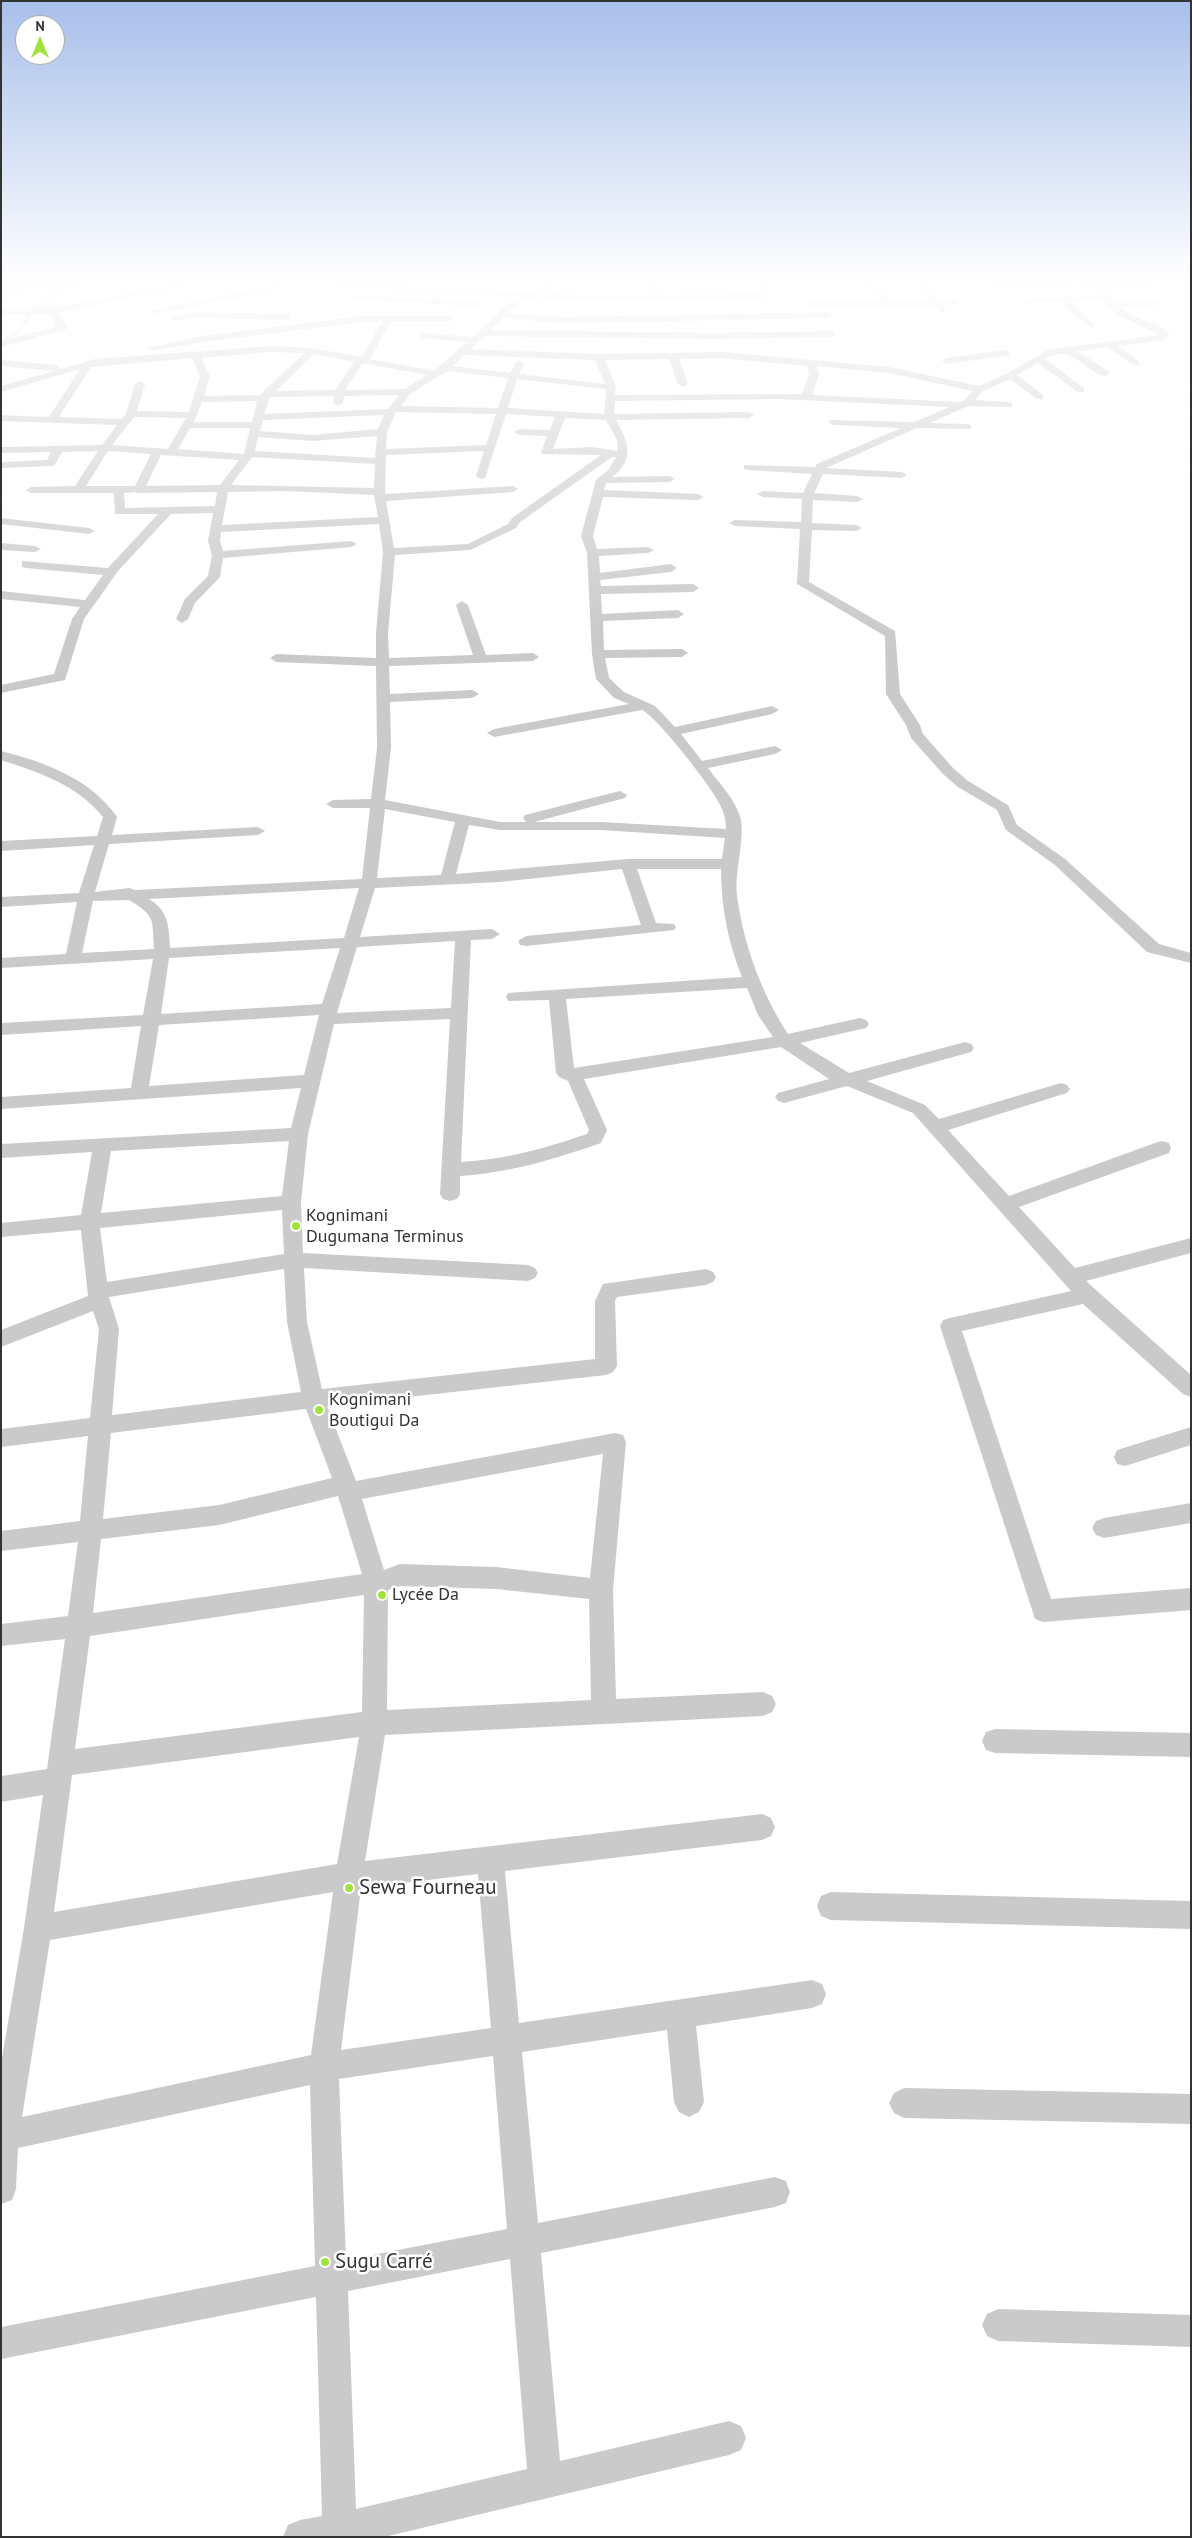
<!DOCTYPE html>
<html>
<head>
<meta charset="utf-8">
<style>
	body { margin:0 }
	#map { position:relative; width:1192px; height:2538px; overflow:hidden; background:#fff; font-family:"PT Sans",sans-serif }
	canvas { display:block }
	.frame { position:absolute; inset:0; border:2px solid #333; pointer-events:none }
	.north { position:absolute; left:15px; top:15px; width:50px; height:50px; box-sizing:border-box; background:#fff; border:1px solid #adadad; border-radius:50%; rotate:0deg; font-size:14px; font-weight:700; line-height:20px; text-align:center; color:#333 }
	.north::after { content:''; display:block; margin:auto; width:18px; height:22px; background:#a0e43b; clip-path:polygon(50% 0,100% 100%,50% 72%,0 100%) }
</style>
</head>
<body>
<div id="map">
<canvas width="1192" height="2538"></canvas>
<div class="frame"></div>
<div class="north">N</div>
</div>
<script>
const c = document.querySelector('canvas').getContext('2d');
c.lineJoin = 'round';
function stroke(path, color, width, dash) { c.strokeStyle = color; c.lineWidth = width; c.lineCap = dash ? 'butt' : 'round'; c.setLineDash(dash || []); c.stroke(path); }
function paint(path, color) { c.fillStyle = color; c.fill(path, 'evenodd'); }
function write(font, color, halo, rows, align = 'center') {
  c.font = font + ' "PT Sans",sans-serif'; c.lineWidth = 5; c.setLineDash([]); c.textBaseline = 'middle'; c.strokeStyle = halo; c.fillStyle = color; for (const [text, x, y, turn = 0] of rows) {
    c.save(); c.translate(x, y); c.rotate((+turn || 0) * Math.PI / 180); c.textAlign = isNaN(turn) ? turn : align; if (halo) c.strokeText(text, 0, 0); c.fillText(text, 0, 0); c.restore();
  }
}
stroke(new Path2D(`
	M1 341C23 333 20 324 34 310 48 295 71 287 90 282`), '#e9cfee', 2.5);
paint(new Path2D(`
	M58 282H97L93 285 1 291V285Z
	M183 282H200L58 313 67 328 65 330 1 347V341L57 327 50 314 1 315V309L53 308Z
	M282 282H295L266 292 156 314 152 311Z
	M311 282H354L530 292 550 282H560L542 293 606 296 656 295 650 282H659L665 295 763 293 766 294V298L606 302 533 297 516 306 509 313 566 317 829 312 833 315 829 318 563 323 503 318 490 330 715 333 831 331 836 334 831 337 715 339 485 336 470 349 599 354 721 352 889 367 979 386 1008 373 1048 350 1160 335 1119 316 1102 301 1069 302 1094 323V327L1091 328 1059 302 1027 304 1023 301 1027 298 1098 296 1093 286 993 287 989 284 990 282H1160L1157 286H1101L1113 302 1157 299 1161 302 1157 305 1118 307C1132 317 1161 324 1170 334L1164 340 1118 346 1139 361V365H1133L1108 347 1077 351 1108 371 1110 373 1105 376C1080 369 1073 343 1045 359L1084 388V392H1078L1038 363 1017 375 1043 395V399H1037L1010 379 983 391 975 400 1008 402 1012 403V407L968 406 930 423 967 424 971 425V429L917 428 826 468 902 472 907 475 902 478 823 474 814 493 857 496 863 499 857 502 813 500 812 523 856 525 862 528 856 531 812 530 809 582 895 631 900 694 920 725 923 734 953 768 968 781 1008 805 1017 825 1065 859 1159 944 1191 953V963L1147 952 1055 865 1006 830 997 810 958 787 943 774 911 738 906 725 886 694 885 636 797 584 800 529 735 526 729 523 735 520 801 522 802 499 763 497 757 494 763 491 803 493 812 474 748 470 744 469V465L815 467 817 464 901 428 833 425 828 422 829 420 914 422 950 407 778 399 615 401 614 414 749 412 754 415 749 418 616 420C628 441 636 459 612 477L670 476 675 479 670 482 606 483 604 490 698 494 704 497 698 500 603 497 593 536 597 549 648 547 654 550 648 553 599 556 600 573 671 564 677 568 671 572 600 580 601 586 693 584 699 588 693 592 601 594 602 614 678 610 684 614 678 618 603 621 604 650 682 649 688 653 682 657 605 658 609 678 624 692 655 706 675 727 772 706 779 710 772 714 681 734 702 761 775 746 782 750 775 754 708 768C719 783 734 798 740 816 746 835 734 872 737 896 744 946 761 992 788 1034L860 1018 866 1020 869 1024 866 1028 800 1043 849 1073 965 1042 971 1044 974 1048 971 1052 867 1081 925 1105 939 1119 1061 1083 1067 1085 1070 1089 1067 1093 948 1130 1009 1196 1155 1143 1162 1141 1169 1143 1171 1148 1169 1153 1019 1207 1075 1268 1191 1238V1253L1086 1281 1191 1375V1397L1183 1394 1083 1304 962 1331 1051 1599 1191 1588V1610L1043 1622 1035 1619 940 1326 943 1320 950 1318 1071 1291 913 1113 847 1086 784 1103 778 1101 775 1097 778 1093 829 1079 781 1047 584 1079 607 1130 601 1143C551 1160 513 1172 460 1176V1194L457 1199 450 1201 443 1199 440 1194 450 1019 334 1024 308 1134 301 1202 303 1253 528 1265 535 1268 538 1273 535 1278 528 1281 304 1268 307 1322 322 1389 595 1359V1301L603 1284 706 1269 713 1272 716 1277 713 1282 706 1285 617 1297 615 1301 617 1366 613 1372 606 1375 327 1406 356 1481 615 1433 623 1435 626 1442 613 1590 616 1699 763 1692 772 1696 776 1704 772 1712 763 1716 385 1735 365 1861 762 1814 771 1818 775 1827 771 1836 762 1840 505 1871 519 2023 812 1980 822 1984 826 1994 822 2004 812 2008 696 2026 704 2102 699 2112 689 2117 679 2112 674 2102 667 2030 522 2052 538 2223 775 2177 786 2181 790 2192 786 2203 775 2207 541 2253 560 2461 729 2421 741 2426 746 2438 741 2450 729 2455 384 2537H283L288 2525 300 2520 322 2516 316 2297 1 2359V2327L315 2266 310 2085 18 2148 16 2189 12 2200 1 2204V2064L24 1928 43 1795 1 1802V1776L47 1769 65 1639 1 1646V1624L68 1616 78 1542 1 1551V1531L80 1521 88 1436 1 1447V1429L90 1418 99 1329 93 1311 1 1347V1330L88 1296 81 1230 1 1237V1223L81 1215 92 1152 1 1158V1144L291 1128 301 1088 1 1109V1097L131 1088 141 1026 1 1035V1023L143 1015 153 959 1 968V958L66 954 77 902 1 907V897L79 893 94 845 1 851V841L97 836 103 817C76 784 40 773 1 760V751C45 762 91 779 117 817L112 835 258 827 265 831 258 835 109 844 95 892 129 888 135 890 362 879 370 808H333L326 804 333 800 371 799 377 748 376 666 276 662 270 658 276 654 376 658V633L383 552 379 524 221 532 220 541 223 551 351 541 357 544 351 547 223 558 220 577 195 603 188 619 182 623 176 619 185 599 208 576 212 555 208 541 213 513 171 514 118 571 84 619 65 680 1 693V685L54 674 72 619 80 607 1 599V591L85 600 103 575 26 568 22 567V561L108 568 158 514H115L114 493H31L26 490 31 487 75 486 98 451 62 452 55 465 51 466 1 468V462L47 460 51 452 1 453V447L102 445 117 425 1 421V415L49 417 80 369 1 392V386L54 371 1 366V360L57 365 61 369 95 359 271 346 312 348 362 357 382 321 362 322 202 342 152 351 147 348 202 336 362 316H453V320L450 321H391L370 359 434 371 467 342 424 338 421 337V333L473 337 510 302 521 297 315 285ZM271 352 304 353 260 395 204 396 210 376 201 358ZM314 354 354 362 335 390 276 391ZM464 355 595 360 605 384 519 374 524 364 519 361 516 362 510 373 453 366ZM192 358 200 376 189 412 137 411 145 384 140 381 135 384 126 414 122 419 59 417 91 367ZM721 358 807 366 809 375 802 394 615 395 616 387 605 360 669 359 678 384 683 387 688 384 679 359ZM362 364H367L427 375 405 389 345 390ZM817 366 889 373 973 391 962 402 812 395 819 375ZM447 371 508 378 498 408 401 406 410 394ZM517 379 606 389 604 414 508 408ZM399 395 388 409 264 414 270 397 334 396 333 403 338 406 343 403 344 396ZM257 401 252 422H194L202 402ZM396 412 496 414 486 445 386 449 387 432ZM506 414 555 417 550 430 519 429 514 432 519 435 547 436 541 452 542 454 601 455 512 518 508 524 468 544 394 548 386 501 513 492 518 489 513 486 385 494 386 455 484 451 476 476 481 479 485 478ZM384 415 378 429 313 435 260 431 263 420ZM134 417 186 418 168 449 112 445ZM565 418 606 420 617 440 618 451 592 447 553 449ZM190 428H250L244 454 178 449ZM377 436 375 458 255 451 258 437 313 441ZM108 451 151 454 135 486H86ZM161 455 239 460 220 485 146 486ZM252 457 375 464 374 488 231 485ZM612 457H616L609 469 596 480 581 536 587 553 592 654 596 679 614 698 629 704 494 729 487 733 494 737 642 710C657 717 711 786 719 803 724 812 726 819 726 829L601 822H534L625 798 627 795 620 791 525 815 523 818 526 822H500L385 800 391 748 390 702 472 698 479 694 472 690 390 694 389 666 533 661 539 657 533 653 486 655 468 605 462 601 456 605 473 655 389 658 388 633 395 555 470 550 516 528 520 522ZM285 491 374 495 378 517 222 525 228 492ZM135 492 138 493 217 492 215 506 125 508 124 493ZM385 809 455 822 441 875 377 878ZM469 825 500 830H601L725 838 722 859H628L456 874ZM622 869 641 925 526 936 518 941 520 945 526 946 674 930 676 927 674 924 656 923 637 869H721C721 906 728 943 742 977L508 993 506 997 508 1001 549 1000 556 1073 559 1077 568 1081 589 1130 587 1134C542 1149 508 1159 461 1162L471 940 492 939 500 934 492 929 360 937 375 888 500 882ZM359 888 344 938 170 948C169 927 169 911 149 899ZM129 900C156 916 152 919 154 949L82 953 93 901ZM455 941 451 1008 337 1013 357 947ZM340 948 322 1004 161 1014 169 958ZM747 988 758 1015 773 1037 574 1068 566 999ZM319 1015 304 1075 149 1086 159 1025ZM289 1141 282 1196 101 1213 111 1151ZM282 1210 284 1254 107 1282 100 1228ZM284 1269 287 1322 301 1392 112 1415 119 1329 109 1297ZM306 1409 332 1478 219 1505 103 1519 111 1433ZM603 1454 590 1578 496 1567 400 1564 384 1570 362 1499ZM338 1496 362 1574 93 1613 101 1539 219 1525ZM400 1586 496 1589 589 1599 591 1700 387 1710 388 1590ZM364 1595 362 1712 75 1749 90 1636ZM359 1737 337 1864 54 1912 72 1775ZM478 1874 491 2028 341 2050 361 1888ZM333 1892 311 2055 22 2117 50 1940ZM493 2056 507 2229 346 2260 339 2079ZM510 2259 527 2469 356 2509 348 2291Z
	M755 282H788L784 285 758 286Z
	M861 282H870L890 300H930L917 282H925L939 300 953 299 957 302 953 305H943L946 310 942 313 934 305 810 307 806 304 810 301 880 300Z
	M356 295 476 300 480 303 476 306 353 300V296Z
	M194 312 288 314 292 317 288 320 194 318 173 321 169 318Z
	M1006 350 1009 351V355L947 364 942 361 947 358Z
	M1 518 89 528 95 531 89 534 1 524Z
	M1 543 35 546 41 549 35 552 1 550Z
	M1191 1427V1445L1125 1466 1117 1464 1114 1457 1117 1450Z
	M1191 1503V1523L1104 1538 1096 1535 1092 1528 1096 1521 1104 1518Z
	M995 1729 1191 1733V1757L995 1753 986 1750 982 1741 986 1732Z
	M831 1892 1191 1901V1929L831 1920 821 1916 817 1906 821 1896Z
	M904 2088 1191 2094V2124L904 2118 894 2113 889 2103 894 2093Z
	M998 2309 1191 2315V2347L998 2341 987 2336 982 2325 987 2314Z`), '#cacaca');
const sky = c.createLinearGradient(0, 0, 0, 637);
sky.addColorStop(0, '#a8bfea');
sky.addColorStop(0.44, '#fff');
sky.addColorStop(1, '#ffffff00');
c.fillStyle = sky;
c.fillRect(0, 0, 1192, 637);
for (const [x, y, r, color] of [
	[296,1226,5,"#a0e43b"],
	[319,1410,5,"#a0e43b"],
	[382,1595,5,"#a0e43b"],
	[349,1888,5,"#a0e43b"],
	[325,2262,5,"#a0e43b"]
]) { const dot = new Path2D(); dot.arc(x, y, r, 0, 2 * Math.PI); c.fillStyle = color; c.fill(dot); stroke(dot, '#fff', 2); }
write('18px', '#333', '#fff', [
	["Kognimani",306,1216],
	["Dugumana Terminus",306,1237],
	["Kognimani",329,1400],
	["Boutigui Da",329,1421],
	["Lycée Da",392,1595]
], 'left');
write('21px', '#333', '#fff', [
	["Sewa Fourneau",359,1888],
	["Sugu Carré",335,2262]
], 'left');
</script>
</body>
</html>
